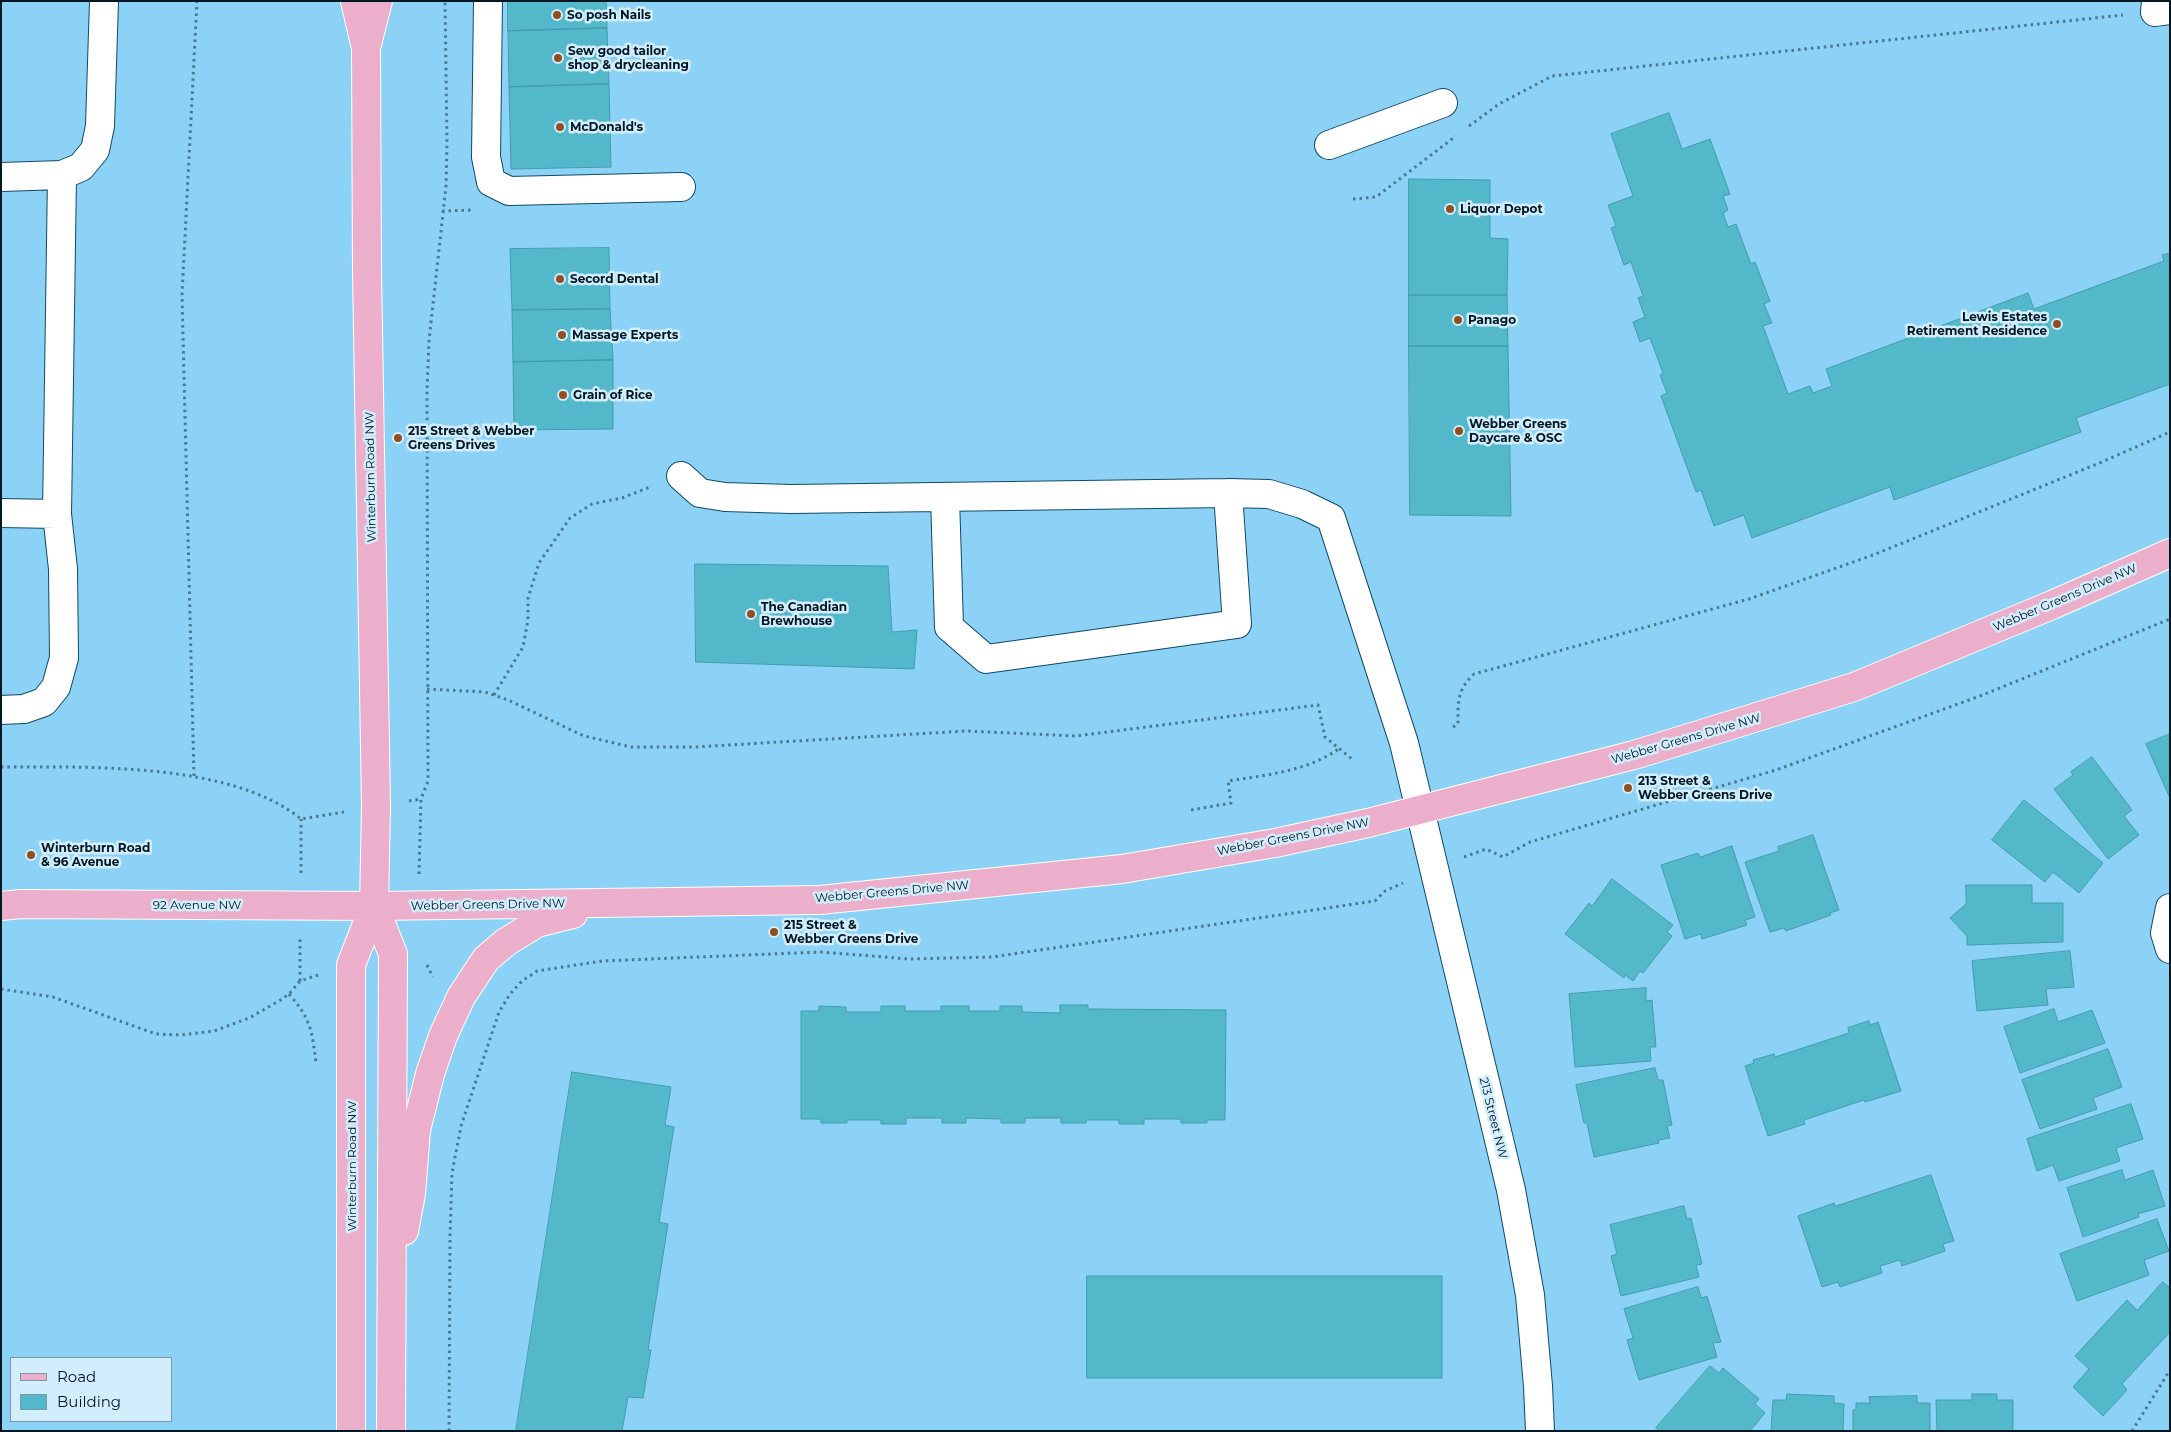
<!DOCTYPE html>
<html>
<head>
<meta charset="utf-8">
<style>
	body { margin:0 }
	#map { position:relative; width:2171px; height:1432px; overflow:hidden; background:#8cd2f7; font-family:Montserrat,sans-serif }
	canvas { display:block }
	.frame { position:absolute; inset:0; border:2px solid #001724; pointer-events:none }
	.legend { position:absolute; left:10px; top:1357px; width:162px; height:65px; box-sizing:border-box; background:#d2edfc; border:1px solid #7e97a6; margin:0; padding:6px 9px; list-style:none; font-size:15px; color:#001724 }
	.legend li { display:flex; align-items:center; gap:10px; height:25px }
	.legend b { width:25px; border:1px solid #7e97a6 }
</style>
</head>
<body>
<div id="map">
<canvas width="2171" height="1432"></canvas>
<div class="frame"></div>
<ul class="legend">
<li><b style="height:6px;background:#ecafcb"></b>Road</li>
<li><b style="height:14px;background:#54b8cb"></b>Building</li>
</ul>
</div>
<script>
const c = document.querySelector('canvas').getContext('2d');
c.lineJoin = 'round';
function paint(path, color) { c.fillStyle = color; c.fill(path, 'evenodd'); }
function stroke(path, color, width, dash) { c.strokeStyle = color; c.lineWidth = width; c.lineCap = dash ? 'butt' : 'round'; c.setLineDash(dash || []); c.stroke(path); }
function write(font, color, halo, rows, align = 'center') {
  c.font = font + ' Montserrat,sans-serif'; c.lineWidth = 5; c.setLineDash([]); c.textBaseline = 'middle'; c.strokeStyle = halo; c.fillStyle = color; for (const [text, x, y, turn = 0] of rows) {
    c.save(); c.translate(x, y); c.rotate((+turn || 0) * Math.PI / 180); c.textAlign = isNaN(turn) ? turn : align; if (halo) c.strokeText(text, 0, 0); c.fillText(text, 0, 0); c.restore();
  }
}
const building = new Path2D(`
	M508 1H606L607 28 508 31Z
	M607 28 609 84 509 87 508 31Z
	M609 84 611 167 511 169 509 87Z
	M1669 113 1682 149 1710 139 1730 194 1723 196 1728 210 1723 213 1728 227 1736 224 1751 264 1755 262 1770 301 1764 304 1772 323 1763 326 1788 394 1810 386 1813 393 1832 386 1826 369 2028 293 2034 309 2164 261 2162 255 2170 253V384L2076 418 2081 432 1894 500 1890 487 1752 538 1744 515 1714 526 1701 490 1696 492 1661 396 1667 393 1660 375 1663 373 1650 338 1640 342 1633 322 1645 317 1638 298 1643 296 1631 262 1624 265 1611 228 1616 226 1608 205 1633 196 1611 134Z
	M1409 179 1490 180V238L1508 239 1507 295H1409Z
	M609 248 610 309 512 310 510 249Z
	M1409 295H1507L1508 346H1409Z
	M610 309 613 360 513 362 512 310Z
	M1409 346H1508L1511 516 1410 515Z
	M613 360V429L514 430 513 362Z
	M695 564 888 566 892 632 917 630 914 669 696 662Z
	M2170 734V796H2169L2146 744Z
	M2092 757 2132 810 2124 816 2139 835 2108 859 2054 789 2073 775 2071 772Z
	M2024 800 2103 863 2079 893 2053 872 2045 882 1992 840Z
	M1813 835 1839 910 1830 913 1831 915 1786 931 1784 928 1770 932 1745 862 1779 851 1778 847Z
	M1732 846 1755 917 1745 920 1747 925 1702 939 1701 934 1685 939 1661 865 1698 853 1700 857Z
	M1612 879 1673 925 1667 932 1672 936 1643 973 1640 971 1633 981 1625 975 1624 978 1565 934 1589 903 1592 906Z
	M1966 885H2032V903H2063V942L1967 945V936L1950 918 1966 904Z
	M2070 951 2074 987 2046 989 2048 1005 1977 1011 1972 961Z
	M1646 988V1001L1652 1000 1656 1047H1650L1651 1061 1575 1067 1569 994Z
	M1060 1005H1088V1009L1226 1010 1225 1120H1207V1123H1181V1119H1144V1124H1119V1120H1086V1123H1061V1118H1025V1123H1001V1119L966 1118V1123H942V1118H906V1124H881V1120H847V1123H821V1119H801V1011H819V1006L846 1007V1012H881V1006H905V1011H941V1006H969V1011H1000V1006H1022V1012L1060 1013Z
	M2054 1009 2058 1022 2092 1010 2105 1043 2020 1073 2004 1027Z
	M1869 1021 1870 1025 1878 1022 1901 1091 1865 1102 1864 1100 1804 1120 1805 1124 1768 1136 1745 1066 1754 1063 1753 1060 1774 1054 1775 1057 1849 1033 1848 1028Z
	M2108 1049 2122 1087 2093 1098 2097 1109 2040 1129 2022 1080Z
	M1655 1068 1658 1080H1663L1672 1125 1667 1126 1670 1138 1658 1140 1659 1143 1594 1157 1587 1123H1584L1576 1085Z
	M572 1072 671 1087 665 1125 674 1127 659 1222 668 1224 648 1350H651L643 1398 628 1397 622 1431H516Z
	M2131 1104 2143 1139 2116 1148 2120 1161 2059 1181 2053 1165 2037 1171 2027 1139Z
	M2122 1170 2125 1180 2153 1170 2165 1206 2138 1214 2139 1217 2083 1237 2067 1188Z
	M1931 1175 1954 1241 1943 1244 1945 1251 1902 1266 1900 1260 1880 1266 1882 1273 1840 1287 1838 1282 1822 1287 1798 1216 1834 1203 1835 1206Z
	M1684 1206 1687 1219 1691 1218 1702 1264 1696 1265 1699 1277 1621 1296 1611 1256 1617 1254 1610 1225Z
	M2157 1219 2169 1251 2144 1260 2149 1275 2077 1301 2060 1254Z
	M1087 1276H1442V1378H1087Z
	M2163 1282 2170 1288V1332L2122 1384 2127 1390 2103 1416 2073 1387 2089 1369 2075 1356 2127 1300 2137 1310Z
	M1698 1287 1701 1298 1707 1296 1721 1342 1713 1343 1717 1357 1639 1380 1627 1340 1633 1338 1624 1309Z
	M1710 1366 1719 1373 1723 1368 1759 1399 1755 1404 1765 1413 1750 1431H1660L1656 1428Z
	M1787 1394 1834 1396V1403L1844 1404 1843 1431H1771L1773 1400H1786Z
	M1972 1394H1997V1400H2013V1431H1937L1936 1400H1972Z
	M1917 1396V1403H1930V1431H1853V1410H1856V1403H1870L1869 1397Z`);
paint(building, '#54b8cb');
stroke(building, '#439cad', 1);
const minor = new Path2D(`
	M488 1 486 157 491 182 509 191 681 187
	M2156 1 2155 12 2170 10
	M1329 145 1443 103
	M1 177 62 175 81 167 95 150 100 126 104 1
	M681 476 700 493 725 497 791 499 1228 493 1269 494 1302 504 1331 518 1404 743 1511 1190 1530 1295 1538 1386 1540 1431
	M945 497 949 627 986 659 1237 624 1228 493
	M1 513 57 514 62 175
	M1 710 24 709 44 702 56 687 64 658 63 569 57 514
	M2170 908 2165 933 2170 949`);
const major = new Path2D(`
	M367 44 378 1
	M1 906 21 904 374 906 820 900 1122 869 1275 843 1368 823 1634 755 1854 687 2052 605 2170 553
	M374 906 393 954 391 1431
	M404 1231 411 1194 416 1130 430 1074 443 1036 461 997 486 959 506 942 537 923 573 914
	M351 1431V965L374 906 376 806 367 271 366 48 355 1`);
stroke(minor, '#114a63', 30);
stroke(major, '#fff', 30);
stroke(new Path2D(`
	M1469 126 1499 104 1552 76 2123 15
	M1353 199 1376 197 1456 136
	M442 211 474 210
	M427 689 485 692 508 700 584 736 631 747H695L966 731 1076 736 1318 705 1325 737 1352 759
	M494 695 523 647 528 620V598L539 563 570 518 592 504 622 498 650 487
	M1453 727 1458 724C1458 702 1457 690 1474 674L1749 599 1873 555 2102 462 2170 432
	M1 767C89 767 231 762 301 819L344 812
	M194 776 182 295 197 1
	M409 801 421 799
	M1191 810 1231 803 1228 781C1267 775 1308 771 1340 748
	M1464 857 1486 849 1503 857 1530 842 1776 770 1980 696 2170 619
	M301 873V819
	M419 874 421 799 428 781 427 391 429 341 446 186 447 142 445 1
	M427 965 433 977
	M300 981V939
	M1 989 53 997 156 1034 181 1035 214 1031 249 1018 279 1001 289 994 300 981 318 975
	M289 994C311 1019 312 1031 316 1063
	M449 1431 450 1238 452 1173 461 1126 499 1012 510 994 522 981 537 971 602 961 820 952 909 959 992 957 1375 901 1385 891 1403 883
	M2132 1431 2170 1370`), '#497891', 3, [2.5, 4]);
stroke(minor, '#fff', 28);
stroke(major, '#ecafcb', 28);
for (const [x, y, r, color] of [
	[557,15,5,"#914e1f"],
	[558,58,5,"#914e1f"],
	[560,127,5,"#914e1f"],
	[1450,209,5,"#914e1f"],
	[560,279,5,"#914e1f"],
	[1458,320,5,"#914e1f"],
	[2057,324,5,"#914e1f"],
	[562,335,5,"#914e1f"],
	[563,395,5,"#914e1f"],
	[1459,431,5,"#914e1f"],
	[398,438,5,"#914e1f"],
	[751,614,5,"#914e1f"],
	[1628,788,5,"#914e1f"],
	[31,855,5,"#914e1f"],
	[774,932,5,"#914e1f"]
]) { const dot = new Path2D(); dot.arc(x, y, r, 0, 2 * Math.PI); c.fillStyle = color; c.fill(dot); stroke(dot, '#d2edfc', 2); }
write('bold 12px', '#001724', '#d2edfc', [
	["So posh Nails",567,15],
	["Sew good tailor",568,51],
	["shop & drycleaning",568,65],
	["McDonald's",570,127],
	["Liquor Depot",1460,209],
	["Secord Dental",570,279],
	["Lewis Estates",2047,317,"right"],
	["Retirement Residence",2047,331,"right"],
	["Panago",1468,320],
	["Massage Experts",572,335],
	["Grain of Rice",573,395],
	["Webber Greens",1469,424],
	["Daycare & OSC",1469,438],
	["215 Street & Webber",408,431],
	["Greens Drives",408,445],
	["The Canadian",761,607],
	["Brewhouse",761,621],
	["213 Street &",1638,781],
	["Webber Greens Drive",1638,795],
	["Winterburn Road",41,848],
	["& 96 Avenue",41,862],
	["215 Street &",784,925],
	["Webber Greens Drive",784,939]
], 'left');
write('12px', '#001724', '#d2edfc', [
	["Winterburn Road NW",371,477,-91],
	["Webber Greens Drive NW",2065,598,-23],
	["Webber Greens Drive NW",1686,739,-16],
	["Webber Greens Drive NW",1293,837,-11],
	["Webber Greens Drive NW",892,892,-5],
	["92 Avenue NW",197,905],
	["Webber Greens Drive NW",488,905,-1],
	["213 Street NW",1493,1118,76],
	["Winterburn Road NW",352,1166,-90]
]);
</script>
</body>
</html>
